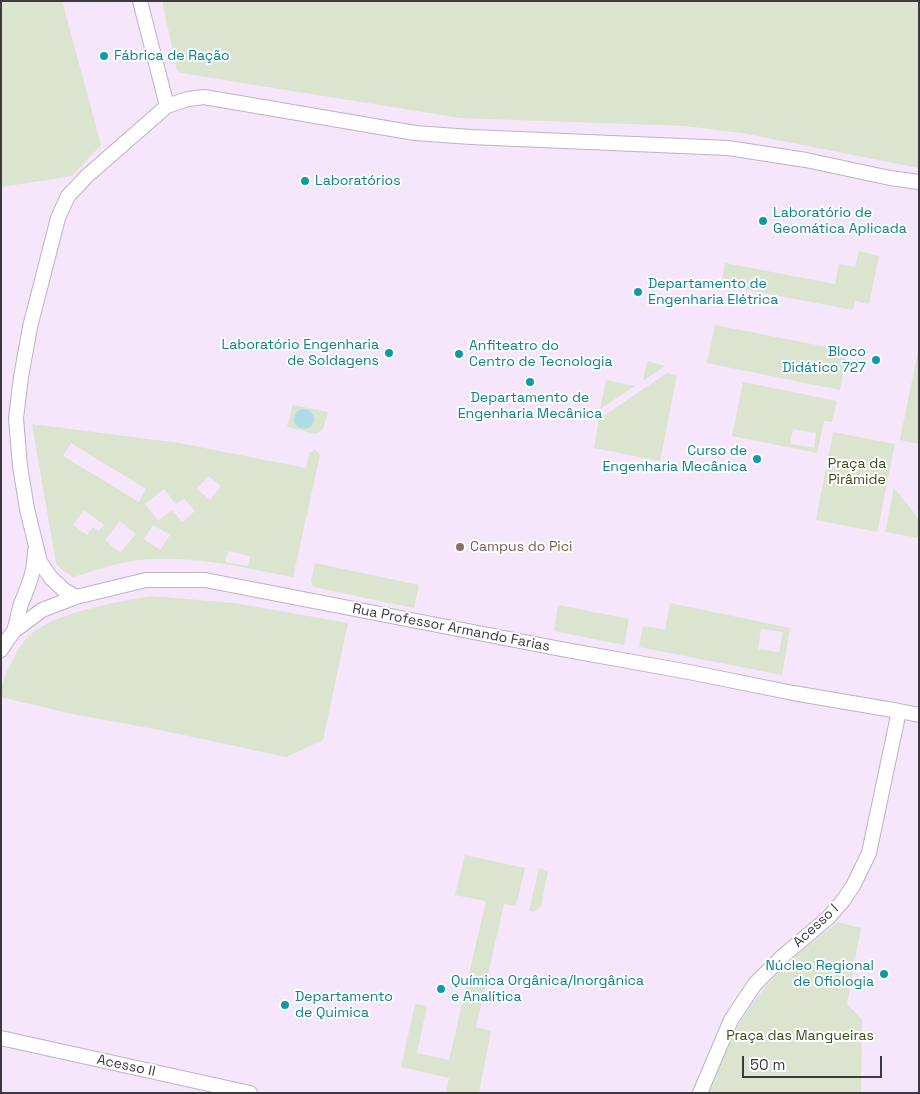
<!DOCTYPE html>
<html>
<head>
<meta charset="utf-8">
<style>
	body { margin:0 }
	#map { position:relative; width:920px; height:1094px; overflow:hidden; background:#fcf6fe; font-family:"Space Grotesk",sans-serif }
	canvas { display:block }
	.frame { position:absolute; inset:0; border:2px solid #3d393e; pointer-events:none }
	.scale { position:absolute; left:742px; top:1056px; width:140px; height:22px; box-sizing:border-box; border:2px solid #3d393e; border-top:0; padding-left:6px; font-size:15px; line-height:18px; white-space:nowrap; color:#3d393e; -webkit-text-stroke:4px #fff; paint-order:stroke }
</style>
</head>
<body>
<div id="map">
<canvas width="920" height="1094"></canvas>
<div class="frame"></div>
<div class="scale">50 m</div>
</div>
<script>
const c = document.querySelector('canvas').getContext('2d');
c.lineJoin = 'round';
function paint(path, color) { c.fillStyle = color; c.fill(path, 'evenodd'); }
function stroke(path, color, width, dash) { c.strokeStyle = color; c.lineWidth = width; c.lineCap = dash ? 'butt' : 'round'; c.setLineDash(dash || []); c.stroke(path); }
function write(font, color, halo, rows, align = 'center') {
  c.font = font + ' "Space Grotesk",sans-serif'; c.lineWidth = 4; c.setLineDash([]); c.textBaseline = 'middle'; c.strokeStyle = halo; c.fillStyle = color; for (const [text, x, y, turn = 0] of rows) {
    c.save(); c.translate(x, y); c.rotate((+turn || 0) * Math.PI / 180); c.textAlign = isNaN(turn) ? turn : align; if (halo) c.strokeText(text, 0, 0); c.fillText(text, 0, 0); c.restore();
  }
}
paint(new Path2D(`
	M1 1H919V1093H1Z`), '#f5e6fb');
paint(new Path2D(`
	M1 1H62L101 145 72 176 1 187Z
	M162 1H919V168L742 133 685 126 460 118 181 73 177 70Z
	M859 251 879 256 869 304 855 301 853 310 721 285 725 263 835 284 839 264 855 267Z
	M715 325 847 351 840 390 707 363Z
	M919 346V444L900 440Z
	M647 361 665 366 643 381Z
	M667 373 677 375 660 461 594 448 599 419Z
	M606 380 635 386 600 409Z
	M743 382 837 401 832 422 824 421 817 453 732 436ZM793 429 816 433 814 448 790 444Z
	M293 405 328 412 323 429 316 434 287 427Z
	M32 424 179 443 306 468 309 453 315 450 320 455 293 577C240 567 187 553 132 561 112 564 92 572 73 577L62 570 56 563ZM71 443 146 489 139 502 63 456ZM208 476 221 486 210 500 197 489ZM164 489 176 504 184 498 195 511 182 522 172 510 158 521 145 504ZM84 510 104 525 98 531 93 527 87 535 73 525ZM120 521 136 534 120 553 105 540ZM153 525 170 535 160 550 144 539ZM228 551 250 556 248 566 225 562Z
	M833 432 895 444 877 532 816 520Z
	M894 488 919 519V538L885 532Z
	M315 563 419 585 414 608 313 587 311 581Z
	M151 596 234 603 348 623 323 740 286 757 165 731 67 713 1 697C1 685 5 674 11 664 16 653 21 643 30 635 55 612 117 602 151 596Z
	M670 603 790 628 782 675 639 647 643 626 665 630ZM761 629 783 632 779 652 758 649Z
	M558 605 629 619 624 645 554 631Z
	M465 855 525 868 516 906 504 904 476 1027 491 1031 479 1093H446L449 1078 401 1067 415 1004 427 1006 417 1053 449 1060 486 901 455 895Z
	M539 868 548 871 541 906 534 912 529 911Z
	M838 922 861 928 847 1004 862 1019 861 1093H707C725 1044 747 1004 785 966 801 950 820 937 838 922Z`), '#dbe4ce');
paint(new Path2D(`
	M294 419a10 10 0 1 1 20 0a10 10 0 1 1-20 0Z`), '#aedbe7');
const street = new Path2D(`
	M140 1 167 106
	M76 597 64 590 51 578 40 562 27 509 20 466 16 418 21 377 30 327 58 218 68 196 87 176 167 106 188 99 204 97 415 133 471 137 728 148 806 160 890 178 919 182
	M14 631C17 622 18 613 21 604 29 584 34 574 35 551
	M1 650 8 639 14 631 42 610 76 597 146 580H205L561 649 689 672 793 693 899 711 919 715
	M1 1038 250 1093
	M700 1093 731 1020 755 984 784 955 828 918 842 902 853 886 869 853 899 711`);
stroke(street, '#bdb3c0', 16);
stroke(street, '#fff', 14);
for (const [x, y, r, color] of [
	[104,56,5,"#0f9aa8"],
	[305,181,5,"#0f9aa8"],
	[763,221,5,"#0f9aa8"],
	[638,292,5,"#0f9aa8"],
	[389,353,5,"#0f9aa8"],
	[459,354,5,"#0f9aa8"],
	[876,360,5,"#0f9aa8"],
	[530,382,5,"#0f9aa8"],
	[757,459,5,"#0f9aa8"],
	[460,547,5,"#8d6e63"],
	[884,974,5,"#0f9aa8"],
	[441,989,5,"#0f9aa8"],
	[285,1005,5,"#0f9aa8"]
]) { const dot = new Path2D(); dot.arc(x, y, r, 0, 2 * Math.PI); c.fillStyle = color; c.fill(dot); stroke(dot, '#fff', 2); }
write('14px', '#0d838f', '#fff', [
	["Fábrica de Ração",114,56],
	["Laboratórios",315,181],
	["Laboratório de",773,213],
	["Geomática Aplicada",773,229],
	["Departamento de",648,284],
	["Engenharia Elétrica",648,300],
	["Laboratório Engenharia",379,345,"right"],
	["de Soldagens",379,361,"right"],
	["Anfiteatro do",469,346],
	["Centro de Tecnologia",469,362],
	["Bloco",866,352,"right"],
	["Didático 727",866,368,"right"],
	["Departamento de",530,398,"center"],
	["Engenharia Mecânica",530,414,"center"],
	["Curso de",747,451,"right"],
	["Engenharia Mecânica",747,467,"right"],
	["Núcleo Regional",874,966,"right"],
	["de Ofiologia",874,982,"right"],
	["Química Orgânica/Inorgânica",451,981],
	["e Analítica",451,997],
	["Departamento",295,997],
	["de Quimica",295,1013]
], 'left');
write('14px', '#3a4c18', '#fff', [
	["Praça da",857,464],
	["Pirâmide",857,480],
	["Praça das Mangueiras",800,1036]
]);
write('14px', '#785e54', '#fff', [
	["Campus do Pici",470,547]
], 'left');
write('14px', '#3d393e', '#fff', [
	["Rua Professor Armando Farias",451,628,11],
	["Acesso I",816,926,-43],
	["Acesso II",126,1066,12]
]);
</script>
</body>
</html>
